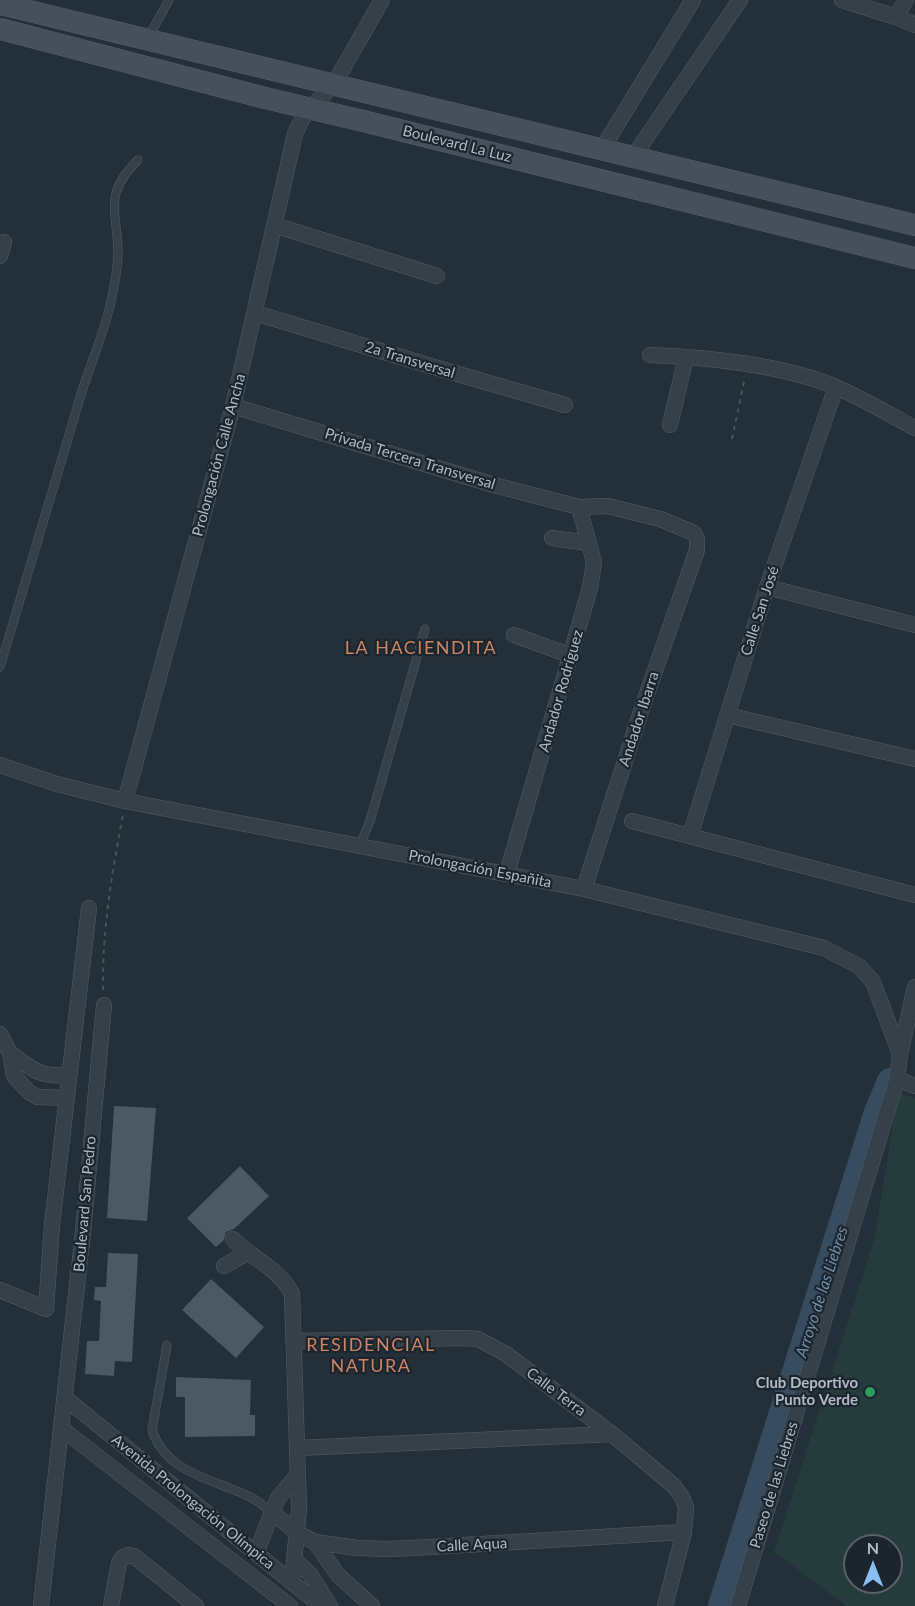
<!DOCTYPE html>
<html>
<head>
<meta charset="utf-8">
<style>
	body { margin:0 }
	#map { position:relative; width:915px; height:1606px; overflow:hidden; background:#232f39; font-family:Lato,sans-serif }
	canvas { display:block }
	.north { position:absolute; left:843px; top:1534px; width:60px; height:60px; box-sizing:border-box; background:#1c252e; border:2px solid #58616a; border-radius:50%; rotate:0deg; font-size:16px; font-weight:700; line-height:24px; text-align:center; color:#b1bbc5 }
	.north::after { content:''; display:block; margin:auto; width:21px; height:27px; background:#89bef3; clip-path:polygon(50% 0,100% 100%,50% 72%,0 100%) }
</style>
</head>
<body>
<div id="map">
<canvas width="915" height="1606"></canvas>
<div class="north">N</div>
</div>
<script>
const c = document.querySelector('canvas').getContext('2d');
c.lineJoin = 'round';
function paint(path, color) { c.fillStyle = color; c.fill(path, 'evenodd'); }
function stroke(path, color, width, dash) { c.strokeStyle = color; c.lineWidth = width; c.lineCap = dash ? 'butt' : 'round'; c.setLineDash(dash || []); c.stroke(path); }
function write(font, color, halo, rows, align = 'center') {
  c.font = font + ' Lato,sans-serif'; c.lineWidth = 4.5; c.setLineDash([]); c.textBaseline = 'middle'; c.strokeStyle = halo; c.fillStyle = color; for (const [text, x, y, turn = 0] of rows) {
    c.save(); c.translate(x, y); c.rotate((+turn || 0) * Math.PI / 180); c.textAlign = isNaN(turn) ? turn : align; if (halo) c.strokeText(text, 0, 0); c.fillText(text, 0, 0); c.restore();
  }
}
paint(new Path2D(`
	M898 1092 915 1099V1606H847L774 1552 875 1237ZM855 1546H891V1582H855Z`), '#263c3b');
stroke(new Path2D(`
	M721 1606 877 1112 890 1081`), '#374d5f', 26);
paint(new Path2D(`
	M114 1106 156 1108 147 1221 107 1218Z
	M240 1166 269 1196 234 1229 226 1232 224 1240 216 1247 187 1218Z
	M108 1253 138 1254 132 1362 115 1361 114 1376 85 1374 87 1341H99L101 1301 94 1300 95 1287H106Z
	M211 1279 264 1327 236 1358 182 1310Z
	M176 1377 251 1380 250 1415H255V1436L185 1437V1397H176Z`), '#4b5965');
const lane = new Path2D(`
	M148 38 169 0
	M0 667C26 579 53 490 79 401 89 366 105 333 112 297 115 282 118 267 118 252 117 210 103 194 138 160
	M360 845 370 821 425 629
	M167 1345 152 1430C167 1475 216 1479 252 1498 259 1502 265 1507 271 1511`);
const street = new Path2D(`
	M842 0 896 17 915 25
	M896 17 906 0
	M602 149 693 0
	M633 157 740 0
	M274 225 437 276
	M0 256 4 242
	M255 313 434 367 565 405
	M650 355C707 357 783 365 836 387 863 399 889 414 915 428
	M233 406 494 485 579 507 608 506 660 519 694 533 697 539V550L643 705 584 889
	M670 425 686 357
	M552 538 589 543
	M767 587 915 625
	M514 635 572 656
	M727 715 915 759
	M0 765 57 784 125 801 584 889 824 948 860 967 873 982 900 1054
	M125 801 233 406 295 134 302 119 310 109 334 84 382 0
	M632 821 915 895
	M690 836 767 587 836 387
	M507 873 590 588 594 562 579 507
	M0 1034 10 1053 14 1076 29 1092 37 1097 67 1098
	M10 1053C32 1069 40 1078 69 1075
	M897 1079 915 1086
	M233 1239C251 1258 281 1270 292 1294L299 1509 292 1582
	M224 1266 247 1253
	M0 1290 46 1309 52 1225 89 908
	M295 1341 464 1338 478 1339 506 1354 612 1434 674 1486 682 1497 686 1507 684 1532 665 1606
	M65 1398 321 1606
	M61 1428 290 1606
	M298 1448 612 1434
	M271 1511 297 1533 315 1542 357 1548 389 1549 431 1547 684 1532
	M315 1542 338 1575 372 1606
	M256 1553 278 1498 297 1475
	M294 1559 310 1574 330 1606
	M41 1606 83 1232 104 1005
	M111 1606 119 1563 122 1558 128 1555 134 1556 196 1606
	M738 1606 897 1079 900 1054 915 987`);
const secondary = new Path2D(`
	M0 4 915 225
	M0 29 265 98 359 120 915 258`);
stroke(lane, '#545e67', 9);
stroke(street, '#545e67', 16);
stroke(secondary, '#545e67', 22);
stroke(new Path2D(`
	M732 439 745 377
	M103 990C102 930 112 873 123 814`), '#445859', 2, [4.5, 4.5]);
stroke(lane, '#364049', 8);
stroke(street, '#364049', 15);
stroke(secondary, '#45505c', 21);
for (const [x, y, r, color] of [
	[870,1392,6,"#2e9e5b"]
]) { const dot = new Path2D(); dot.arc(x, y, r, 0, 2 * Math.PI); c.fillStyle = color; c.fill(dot); stroke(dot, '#1c252e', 2); }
write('15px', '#b1bbc5', '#1c252e', [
	["Boulevard La Luz",457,144,14],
	["2a Transversal",410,360,17],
	["Prolongación Calle Ancha",219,455,-75],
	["Privada Tercera Transversal",410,459,17],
	["Calle San José",760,611,-72],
	["Andador Rodríguez",561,691,-74],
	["Andador Ibarra",639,719,-72],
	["Prolongación Españita",480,869,11],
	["Boulevard San Pedro",85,1204,-85],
	["Calle Terra",556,1392,37],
	["Paseo de las Liebres",774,1485,-73],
	["Avenida Prolongación Olímpica",193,1502,39],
	["Calle Aqua",472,1545,-3]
]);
write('bold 15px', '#b1bbc5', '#1c252e', [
	["Club Deportivo",858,1383],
	["Punto Verde",858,1400]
], 'right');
write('italic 16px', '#7390a8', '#1c252e', [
	["Arroyo de las Liebres",822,1292,-72]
]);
c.letterSpacing = '1.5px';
write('18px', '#ce8563', '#1c252e', [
	["LA HACIENDITA",421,648],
	["RESIDENCIAL",371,1345],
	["NATURA",371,1366]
]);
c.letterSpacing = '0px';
</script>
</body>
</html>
